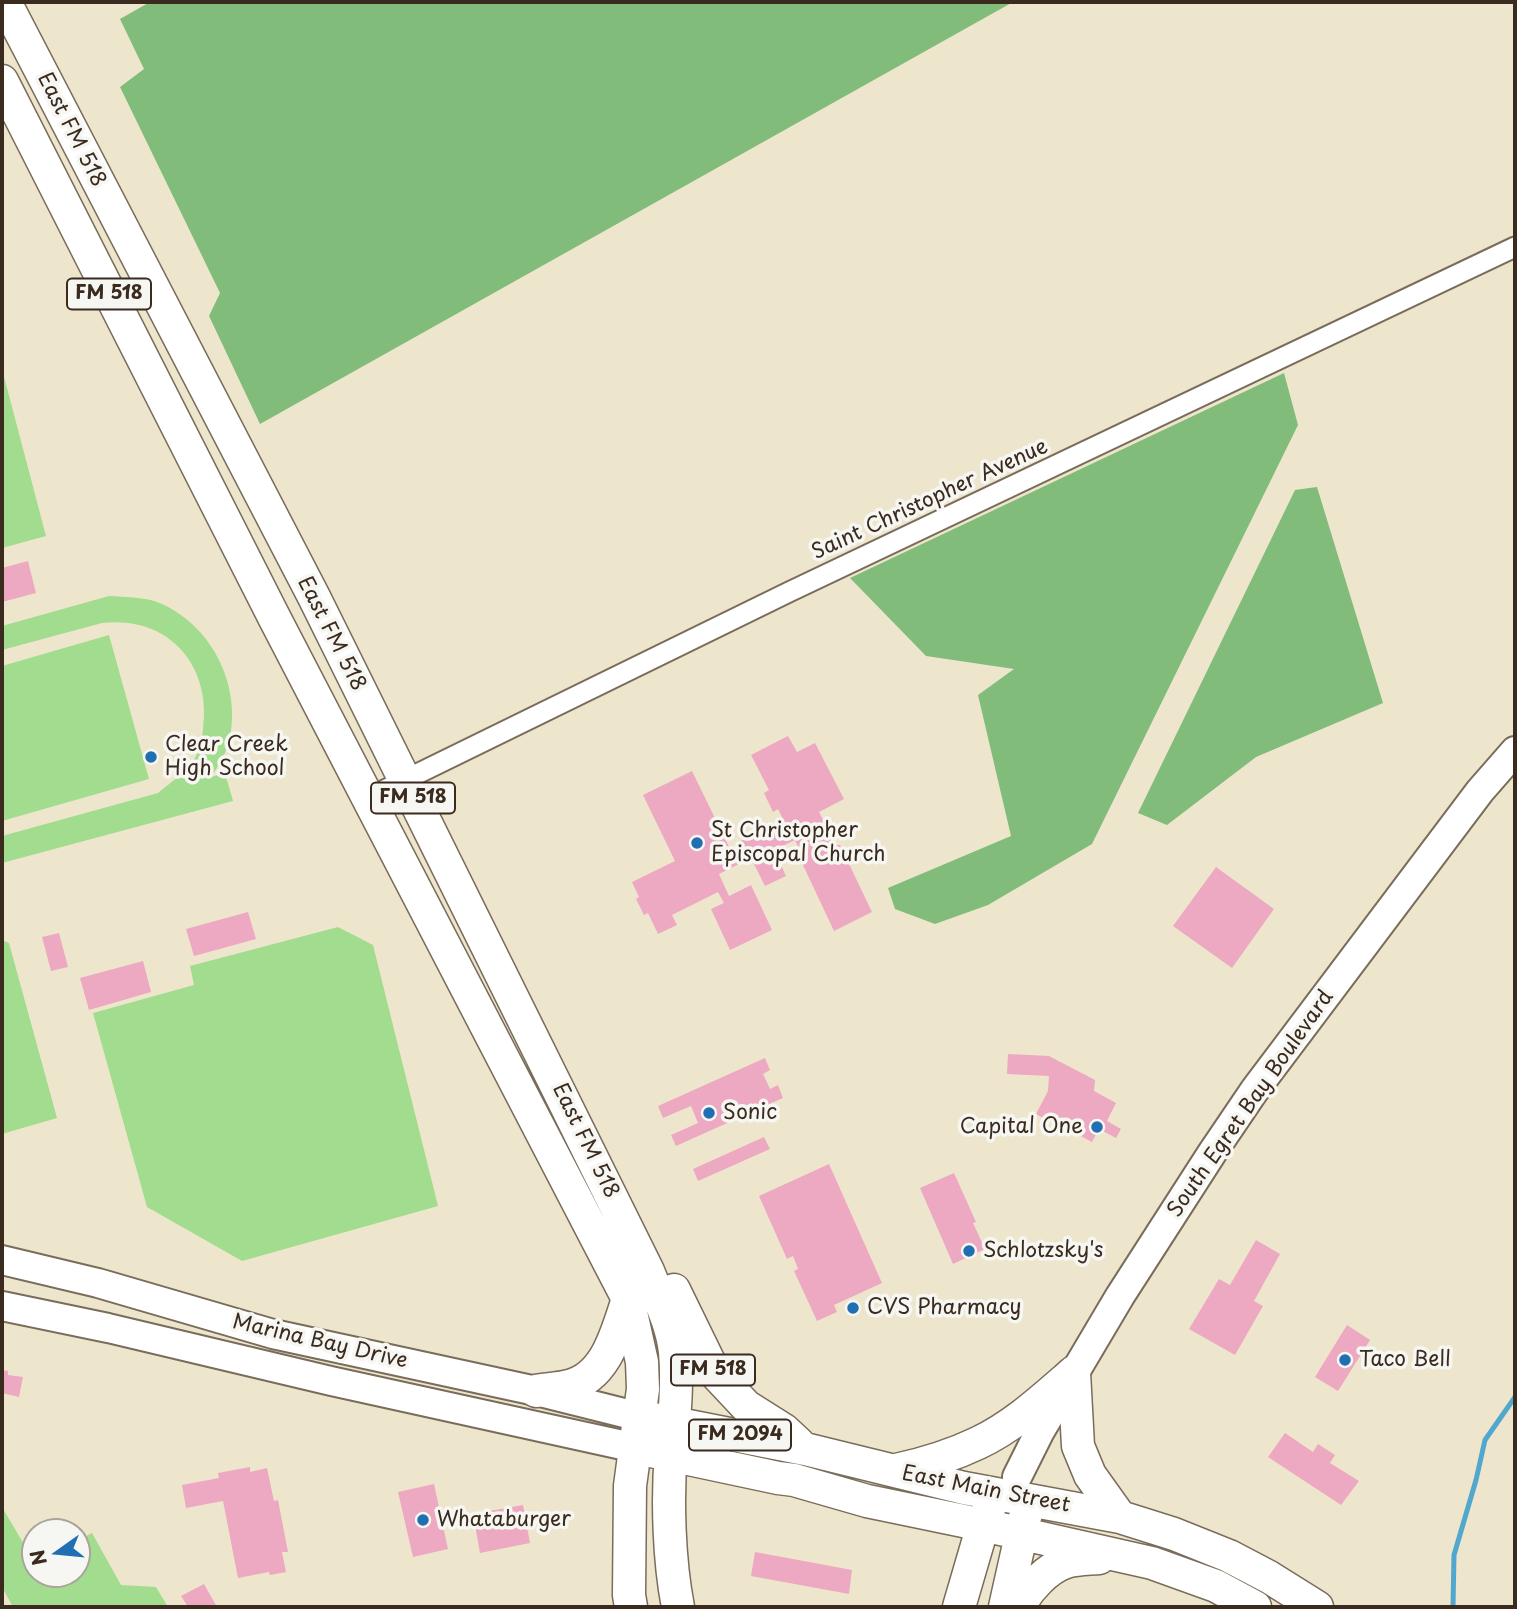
<!DOCTYPE html>
<html>
<head>
<meta charset="utf-8">
<style>
	body { margin:0 }
	#map { position:relative; width:1517px; height:1609px; overflow:hidden; background:#eee6cc; font-family:"Playpen Sans",sans-serif }
	canvas { display:block }
	.frame { position:absolute; inset:0; border:4px solid #3b2a1e; pointer-events:none }
	.north { position:absolute; left:21px; top:1518px; width:70px; height:70px; box-sizing:border-box; background:#f6f6f2; border:2px solid #aba49d; border-radius:50%; rotate:255deg; font-size:19px; font-weight:700; line-height:28px; text-align:center; color:#3b2a1e }
	.north::after { content:''; display:block; margin:auto; width:24px; height:32px; background:#1f6fb2; clip-path:polygon(50% 0,100% 100%,50% 72%,0 100%) }
</style>
</head>
<body>
<div id="map">
<canvas width="1517" height="1609"></canvas>
<div class="frame"></div>
<div class="north">N</div>
</div>
<script>
const c = document.querySelector('canvas').getContext('2d');
c.lineJoin = 'round';
function paint(path, color) { c.fillStyle = color; c.fill(path, 'evenodd'); }
function stroke(path, color, width, dash) { c.strokeStyle = color; c.lineWidth = width; c.lineCap = dash ? 'butt' : 'round'; c.setLineDash(dash || []); c.stroke(path); }
function write(font, color, halo, rows, align = 'center') {
  c.font = font + ' "Playpen Sans",sans-serif'; c.lineWidth = 7; c.setLineDash([]); c.textBaseline = 'middle'; c.strokeStyle = halo; c.fillStyle = color; for (const [text, x, y, turn = 0] of rows) {
    c.save(); c.translate(x, y); c.rotate((+turn || 0) * Math.PI / 180); c.textAlign = isNaN(turn) ? turn : align; if (halo) c.strokeText(text, 0, 0); c.fillText(text, 0, 0); c.restore();
  }
}
paint(new Path2D(`
	M2 369 46 536 2 548Z
	M109 596C124 597 143 597 157 602 210 623 241 682 230 738 227 752 219 765 211 777L225 773 233 801 2 863V836L158 793C169 784 190 769 196 756 200 748 202 738 203 729 212 665 168 615 102 623L2 650V626Z
	M109 635 149 779 2 821V666Z
	M338 927 373 945 438 1206 242 1261 147 1207 93 1013 194 985 190 966Z
	M2 940 9 943 57 1118 2 1134Z
	M2 1507 35 1563V1574H77V1541L92 1533 121 1585 156 1587 168 1607H13L2 1587Z`), '#a2dc8f');
paint(new Path2D(`
	M150 2H1013L260 424 209 316 220 293 120 87 144 69 120 19Z
	M1284 373 1298 425 1092 844 988 905 935 924 895 909 888 888 1011 836 978 695 1014 669 926 656 850 578Z
	M1317 487 1383 703 1256 757 1167 825 1138 813 1295 490Z`), '#81bc7a');
stroke(new Path2D(`
	M1453 1607 1454 1555 1476 1480 1485 1440 1515 1397`), '#51a7cd', 5);
paint(new Path2D(`
	M28 561 36 593 2 602V568Z
	M788 736 797 752 815 743 844 799 819 812 836 845H840L872 912 834 931 802 863 805 862 795 840 774 850 786 876 765 886 751 858 719 874 729 896 751 885 772 930 730 950 711 909 724 903 718 892 672 915 677 925 658 934 648 913 644 915 636 899 639 897 632 882 675 861 643 795 692 771 731 851 742 846 739 842 766 828 770 835 787 827 778 809 773 812 764 793 769 790 751 755Z
	M1216 867 1274 909 1232 968 1173 926Z
	M248 912 256 939 194 956 186 929Z
	M59 933 68 967 51 971 42 937Z
	M143 961 151 992 89 1010 80 978Z
	M1008 1054 1049 1056 1095 1080 1094 1091 1116 1103 1107 1121 1121 1129 1116 1138 1099 1129 1092 1142 1053 1121H1048L1036 1114 1048 1091 1049 1076 1007 1074Z
	M765 1058 770 1070 763 1074 770 1089 778 1085 783 1098 676 1146 671 1135 698 1123 691 1106 663 1118 658 1106Z
	M764 1137 770 1149 698 1181 693 1169Z
	M829 1164 882 1283 834 1305 837 1312 817 1321 794 1271 798 1269 793 1256 787 1259 759 1196Z
	M954 1173 976 1222 973 1223 985 1249 953 1264 920 1188Z
	M1256 1240 1280 1254 1254 1301 1263 1306 1235 1355 1189 1329 1219 1279 1230 1285Z
	M1347 1325 1370 1340 1338 1391 1315 1377Z
	M2 1370 8 1371V1375L23 1377 19 1397 2 1393Z
	M1285 1433 1313 1452 1318 1444 1335 1455 1330 1463 1359 1481 1341 1505 1268 1457Z
	M250 1467V1472L267 1468 274 1501 278 1500 288 1552H282L286 1572 270 1575 269 1572 238 1578 223 1501 186 1508 182 1485 219 1478 218 1473Z
	M434 1484 448 1549 413 1557 398 1492Z
	M523 1505 530 1543 480 1553 473 1514Z
	M755 1552 852 1570 849 1594 751 1576Z
	M204 1584 217 1607H188L181 1596Z`), '#eda8c2');
const street = new Path2D(`
	M368 798 789 592 1515 247`);
const secondary = new Path2D(`
	M2 1260 98 1283 273 1334 536 1391 640 1417
	M2 1306 108 1328 331 1381 636 1448
	M1017 1477 1040 1431 1120 1296 1212 1153 1254 1091 1480 791 1515 751`);
const primary = new Path2D(`
	M5 2 314 597 648 1271C658 1297 672 1324 675 1352 678 1384 674 1421 671 1453 667 1500 669 1561 678 1607
	M2 81 275 619 628 1299 642 1362 643 1389 630 1486 629 1595 631 1607
	M674 1290 714 1372 746 1406 784 1430 799 1444
	M1074 1372 1078 1446 1090 1475 1120 1517
	M536 1391C546 1389 558 1389 569 1386 607 1377 617 1331 628 1299
	M653 1419 805 1449 964 1488 1120 1517 1174 1534 1229 1556 1269 1577 1317 1607
	M651 1451 778 1478 794 1480 867 1501 983 1525 1152 1563 1216 1586 1255 1607
	M896 1470C924 1464 953 1455 978 1443 1014 1426 1044 1398 1074 1372
	M959 1607 983 1525 990 1506
	M1005 1607 1026 1513
	M1019 1607C1027 1590 1047 1568 1066 1562 1076 1559 1088 1559 1099 1558`);
stroke(street, '#7a6c5b', 23);
stroke(secondary, '#7a6c5b', 32);
stroke(primary, '#7a6c5b', 35);
stroke(street, '#fff', 19);
stroke(secondary, '#fff', 28);
stroke(primary, '#fff', 32);
for (const [x, y, r, color] of [
	[151,757,7,"#1f6fb2"],
	[697,843,7,"#1f6fb2"],
	[709,1113,7,"#1f6fb2"],
	[1097,1127,7,"#1f6fb2"],
	[969,1251,7,"#1f6fb2"],
	[853,1308,7,"#1f6fb2"],
	[1345,1360,7,"#1f6fb2"],
	[423,1520,7,"#1f6fb2"]
]) { const dot = new Path2D(); dot.arc(x, y, r, 0, 2 * Math.PI); c.fillStyle = color; c.fill(dot); stroke(dot, '#f6f6f2', 2.5); }
for (const [x, y, w] of [
	[109,294,84],
	[413,798,84],
	[713,1370,84],
	[740,1435,102]
]) { const box = new Path2D(); box.roundRect(x - w / 2, y - 15.5, w, 31, 5); c.fillStyle = '#f6f6f2'; c.fill(box); stroke(box, '#3b2a1e', 2); }
write('bold 19px', '#3b2a1e', null, [
	["FM 518",109,294],
	["FM 518",413,798],
	["FM 518",713,1370],
	["FM 2094",740,1435]
]);
write('21px', '#3b2a1e', '#f6f6f2', [
	["East FM 518",71,130,63],
	["Saint Christopher Avenue",930,500,-25],
	["East FM 518",331,634,63],
	["South Egret Bay Boulevard",1251,1104,-55],
	["East FM 518",585,1141,64],
	["Marina Bay Drive",320,1342,13],
	["East Main Street",986,1490,11]
]);
write('21px', '#3b2a1e', '#f6f6f2', [
	["Clear Creek",165,745],
	["High School",165,769],
	["St Christopher",711,831],
	["Episcopal Church",711,855],
	["Sonic",723,1113],
	["Capital One",1083,1127,"right"],
	["Schlotzsky's",983,1251],
	["CVS Pharmacy",867,1308],
	["Taco Bell",1359,1360],
	["Whataburger",437,1520]
], 'left');
</script>
</body>
</html>
